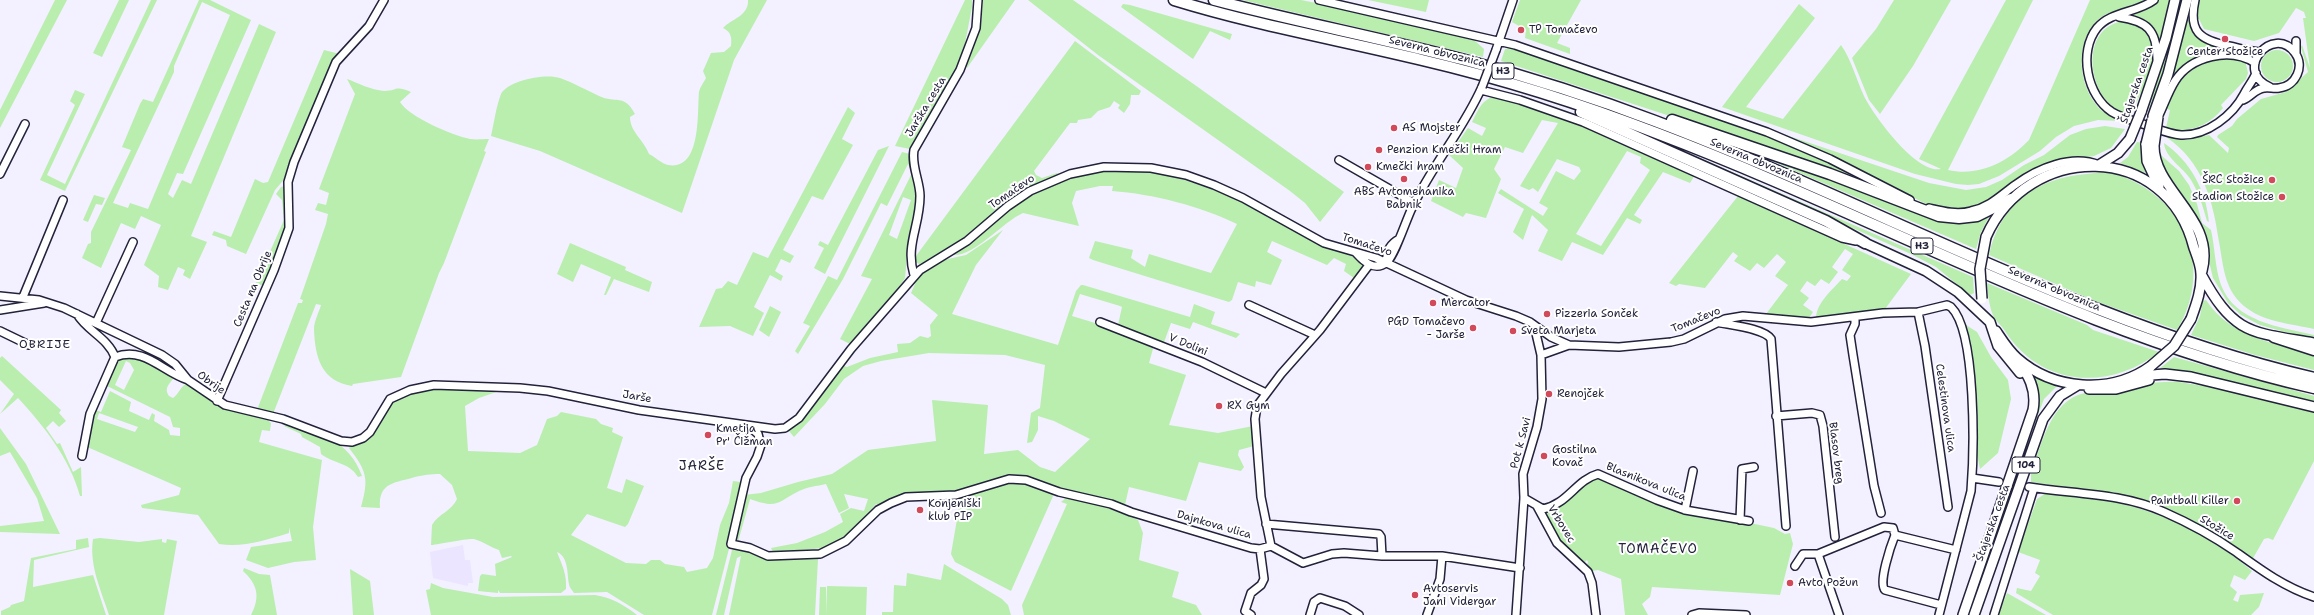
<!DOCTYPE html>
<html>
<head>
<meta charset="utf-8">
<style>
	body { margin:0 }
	canvas { display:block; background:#f3f0ff }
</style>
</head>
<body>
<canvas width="2314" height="615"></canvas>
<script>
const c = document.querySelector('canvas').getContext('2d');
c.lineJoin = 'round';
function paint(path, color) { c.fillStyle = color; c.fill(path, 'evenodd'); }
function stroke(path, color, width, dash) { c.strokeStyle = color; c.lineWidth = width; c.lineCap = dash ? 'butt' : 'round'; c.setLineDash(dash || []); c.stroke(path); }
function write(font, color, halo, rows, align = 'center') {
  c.font = font + ' "Shantell Sans",sans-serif'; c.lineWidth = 4; c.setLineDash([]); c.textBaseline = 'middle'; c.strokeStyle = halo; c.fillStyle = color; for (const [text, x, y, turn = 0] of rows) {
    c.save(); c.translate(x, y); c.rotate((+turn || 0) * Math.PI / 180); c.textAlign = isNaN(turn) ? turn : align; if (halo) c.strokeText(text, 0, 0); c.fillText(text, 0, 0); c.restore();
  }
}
paint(new Path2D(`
	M463 545 465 560H470L473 583H468V586L433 578 430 552Z`), '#ebe5ff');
paint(new Path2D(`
	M55 0H67L0 128V110Z
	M119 0H129L102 57 93 53Z
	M151 0H157L65 191 40 180 75 105 70 101 75 90 85 94 47 175 65 184Z
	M199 0H210L251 20 183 174 177 173 168 194 173 198 182 180 191 184 259 24 276 32 191 236 207 242 190 279 183 275 185 270 178 267 168 290 158 287 159 276 144 265 161 225 141 216 135 229 121 223 101 268 82 258 88 244 91 243V232L131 150 122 147 140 104 143 99 153 102ZM202 2 230 15 148 209 130 203 128 208 113 203 174 72V66Z
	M748 0H767L734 60 682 213 540 151 491 136C494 123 496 107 501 94 508 80 546 73 560 78 574 83 586 90 599 96 616 104 624 93 635 114L630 117C630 132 644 140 649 154 655 157 662 164 668 165 702 171 697 112 699 92 700 87 704 82 706 78L703 71 711 53 724 52 731 46C732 37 731 32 723 28 731 19 749 16 748 0Z
	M965 0H972V7L962 59 910 149 895 146Z
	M983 0H1015L967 68 966 65 981 24Z
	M1028 0H1073L1195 85 1344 192 1320 222 1305 203 1290 191 1098 55Z
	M1242 0H1301L1316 3 1474 40 1484 49 1483 57Z
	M1368 0H1429L1426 12Z
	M1520 0H1581L1557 43 1570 48V54L1525 38 1526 30 1512 22Z
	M1894 0H1951L1913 66 1880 114 1869 100 1852 58 1876 29Z
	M2006 0H2033L1948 170C1979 177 2008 162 2029 140L2090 0H2146C2132 9 2113 8 2100 18 2076 37 2077 80 2095 103 2101 112 2109 116 2119 121L2098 120 2074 126 2056 137 2040 151 1999 176 1979 184 1968 185 1956 184 1915 174 1722 107 1799 4 1815 18 1746 107 1783 119 1841 45C1852 61 1856 79 1864 96 1874 116 1916 174 1941 169L1919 159Z
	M2158 0H2171L2160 44 2150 25 2131 15Z
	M2179 0H2183L2152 114 2148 113Z
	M2198 0H2314V329C2292 324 2266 322 2248 309 2224 292 2224 268 2219 242 2213 200 2203 162 2166 137L2186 140 2209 135 2228 153 2229 148 2217 137 2218 135 2232 126 2237 119 2261 99 2286 92 2308 72 2301 47 2302 45 2310 68 2303 18H2306L2304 12 2296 8 2279 33 2254 41 2204 29 2199 19H2195Z
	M1123 4 1130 5 1232 34 1230 40 1210 31 1193 59 1121 7Z
	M2187 20H2190C2194 38 2207 45 2225 49L2224 52 2209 54 2169 85Z
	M2125 21C2131 21 2134 23 2139 26 2171 44 2140 92 2131 116 2121 112 2112 108 2105 99 2086 74 2086 25 2125 21Z
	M1075 41 1141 91 1139 95H1131L1130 104 1124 113 1118 108 1120 105 1114 101 1110 107 1098 111 1091 118 1078 120 1077 123H1070L1034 171 1036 175 1042 178 1057 173 1062 175 1012 200 961 242 923 263 919 264 913 260Z
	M1513 48 1766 135 1819 157 1870 184 1670 116 1501 61 1505 49Z
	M2261 66a16 16 0 1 1 32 0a16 16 0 1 1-32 0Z
	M324 50 340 54 287 176 275 190 246 254 227 246 226 240 212 235 214 231 231 237 255 179 263 183 268 182Z
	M2222 57 2245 60 2248 73 2246 79 2221 105 2223 108C2209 126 2189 134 2166 128L2170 110 2167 109 2163 119 2162 118C2174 82 2185 68 2222 57Z
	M347 79C358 83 371 90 384 91 398 91 394 85 411 92L400 102C409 117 452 135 470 139 476 140 483 139 489 139L484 151 486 152 444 263 439 273 401 377 353 384 352 386C321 381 315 357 314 329 314 321 319 312 321 305L316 304 273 414 257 410 298 303H302L303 300 300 299 326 224 328 214 315 210 318 203 326 205 329 193 319 189 355 94Z
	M1493 97 1518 103 1580 124 1695 175 1690 183 1663 172 1634 215 1642 220 1640 224 1627 218 1603 255 1572 242 1562 261 1538 251 1548 230 1532 215 1523 240 1513 232 1524 209 1498 193 1501 189 1543 216 1548 208 1539 203 1556 171 1574 180 1581 171 1579 167 1557 159 1538 192 1533 188 1529 190 1520 186 1558 123 1542 120 1523 153 1505 147 1494 169 1501 179 1486 218 1466 213 1463 217 1431 201 1439 180 1456 188 1463 168 1449 155 1468 128 1482 136 1486 128 1472 122C1477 113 1481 100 1493 97ZM1627 151 1641 157 1640 163 1650 170 1601 246 1576 234Z
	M848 107 855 113 842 139 853 145 823 200 812 196 783 250 794 256 790 263 781 259 775 271 783 276 781 281 770 275 754 307 764 313 753 336 730 326 699 327 716 289 722 288 728 281 737 285 753 252 768 258Z
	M2105 126 2125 129 2111 148 2094 156 2062 161 1981 206 1965 209 1928 205 1832 156 1768 129 1929 183 1966 190 1986 187 2002 180 2024 165 2044 155 2070 135 2086 129Z
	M2137 142 2143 143 2149 174 2120 163 2128 157Z
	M2164 143C2190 161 2206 190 2209 222L2207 221C2203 207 2199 193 2191 180 2183 167 2165 158 2164 143Z
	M889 146 825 274 814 268 824 248 818 245 820 241 828 245 878 150Z
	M2158 148 2162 156 2179 171 2189 185 2197 204 2202 223 2211 230C2215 248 2215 268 2221 285 2235 322 2280 327 2314 335V340L2260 325 2241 315 2228 303 2213 278 2207 253 2162 167Z
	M902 152 910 154 918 189 917 204 908 246 905 278 894 296 874 316 852 345 840 339 872 279 861 276 912 173 908 164 887 206 881 203 843 279 798 354 795 351 810 326 803 323 828 276 837 280ZM903 197 911 200 897 239 889 235Z
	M1686 152 1973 277 1974 293 1970 295 1936 267 1911 254 1684 153Z
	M1756 152 1926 214 1989 217 1981 232 1976 249 1756 154Z
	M1121 170C1196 172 1251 207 1316 241 1333 249 1351 253 1364 265L1354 278 1344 271 1346 264 1334 258 1327 265 1272 241 1267 252 1282 260 1271 285 1256 281 1255 287 1238 282 1232 300 1229 302 1093 260 1089 258 1095 241 1133 250 1131 258 1145 267 1149 254 1211 273 1237 224C1200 206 1153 194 1112 191L1113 186H1100L1076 191 1072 203 1079 226 1023 213C1002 222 975 257 952 255 970 244 985 228 1002 215 1038 187 1076 173 1121 170Z
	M2109 172C2183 192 2216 266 2177 330L2095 301 1989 255C2000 204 2036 178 2087 174 2094 173 2102 172 2109 172Z
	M285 186 287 223 264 286 256 283 284 220 282 200 276 194 281 187Z
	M94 195 105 198 102 205 96 204 88 222 83 220Z
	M1738 196 1911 274 1885 309 1816 319C1816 303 1832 290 1842 279L1847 281 1851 276 1842 270 1853 254 1845 249 1832 267 1838 272 1829 284 1821 279 1815 286 1807 281 1800 291 1809 298 1803 305 1813 312 1809 318 1766 314 1788 285 1775 276 1786 262 1777 254 1764 268 1757 263 1750 271 1734 261 1738 256 1733 252 1705 288 1679 284 1676 286 1669 283Z
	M1003 230 976 265 952 314 1058 345 1076 291 1081 285H1083L1190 317 1194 304 1215 312 1211 324 1240 334 1236 338 1193 322 1190 329 1171 323 1163 345 1121 328 1118 325 1122 307 1120 306 1080 294 1072 316 1118 330 1154 345 1149 363 1186 375 1169 425 1218 433 1253 426 1254 446 1239 450 1238 455 1244 467 1241 471 1199 462 1186 501 1129 487 1125 505 1093 496 1075 494 1028 479 954 493 923 494 880 507 876 504 846 539 825 548 773 552 771 548 797 543 825 532 843 522 840 514 851 508 864 511 868 499 844 494 849 508 839 513 826 484C817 486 807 487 799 491 776 503 778 509 750 499L738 542 734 541 744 495 761 493 798 482 832 474 868 450 936 441 932 400 988 405 984 454 1018 450 1040 467 1055 472 1090 439 1054 421 1038 416V430L1032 442 1027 443 1031 413 1040 408 1045 365 1005 355 929 353 881 361 863 366 844 379 825 404 794 437 788 430 803 417 841 365 847 367 870 358 898 352 897 344 910 343 920 336 928 338 931 336 930 325 938 315 911 293 915 284 913 281 939 261 966 255Z
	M570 243 626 267 625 270 652 282 649 292 614 279 606 295H604L611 277 581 264 573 282 557 274Z
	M1987 283 2087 325 2093 330 2159 352C2108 392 2040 386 2005 331 2002 326 1998 323 1995 319 1989 309 1988 294 1987 283Z
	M2206 300C2231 338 2273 342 2314 355V370L2255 355 2191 335 2200 316 2203 301Z
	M770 306 781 312 769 337 759 330Z
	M1966 325 1977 332 1991 357 2008 380 2011 399 1998 453 1980 469 1976 449 1977 411 1974 363Z
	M133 355 175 376C171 383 163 387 169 396L173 398C179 394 181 385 188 383L227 409 266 418 271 423 270 431 262 430 259 442 322 460 313 527 316 560 294 562 268 568 246 560 251 547 292 541 289 527V533C266 540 242 548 219 544L198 515 142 508 141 505 179 495 181 488 85 446 93 409 101 412 110 391 131 402 129 411 149 420 152 413 155 415 154 421 169 430 170 435 180 436V428L173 427 170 417 105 385C113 368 114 359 133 355ZM126 361 130 363 134 370 124 390 115 385ZM99 413 138 427 135 432 97 419Z
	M2 356 61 410 59 413 66 421 59 427 53 421 46 428 57 444 60 443 73 472 81 467 82 496H80C70 459 44 426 18 398L0 414 14 394 0 380V358Z
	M2174 357 2314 396V403L2185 372 2159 369Z
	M2033 375 2057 386 2044 399 2017 469 2036 387Z
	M2179 382 2216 388 2314 412V461L2273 540 2268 538 2264 539 2252 560 2181 516 2096 492 2031 482V474C2041 446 2050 400 2085 393 2093 392 2101 393 2109 391 2133 386 2155 381 2179 382Z
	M455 388 502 390 479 398 465 406 468 451 520 453 537 445 547 419 557 416 561 412 596 419 601 424 613 428 612 432 623 437 607 488 622 493 626 479 644 486 628 524 625 527 587 514 571 535 626 563 646 564 651 560H660L665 564 684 567 687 572 707 568 713 558 720 525 729 503 733 481 741 482 731 541 712 615H644L607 592 574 593C572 590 569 587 569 584 567 575 569 557 557 552 562 565 567 574 566 589L561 593H500L498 590V593L478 591 480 576 482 574 496 576 495 564 512 557 511 556 502 558 499 550C490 547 484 542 474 539 468 538 440 544 431 545L432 525C438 514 452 511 457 499L452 485 440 474C430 474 424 475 415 477 397 483 378 481 380 508L361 507C369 479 367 471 349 448 353 442 360 444 365 440 372 435 376 423 381 416 401 388 423 390 455 388Z
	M286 424C320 433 349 440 362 476L358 477C349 462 334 464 321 454L320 447 302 437 301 434 284 426Z
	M0 428 26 464 60 534 0 532V526L44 521 37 498 10 452 0 456Z
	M1593 478H1600L1625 488 1673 510 1750 523 1774 528 1785 534 1790 533 1793 544 1780 595 1652 587 1650 597 1642 604 1648 615H1625L1621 579 1598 570 1592 571 1587 565 1588 562 1587 560 1584 563 1562 545 1544 513 1557 508Z
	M1008 481 1026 483 1054 494 1011 591 955 562 951 554 961 496Z
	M2046 493C2058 493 2070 495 2082 497 2147 504 2203 529 2252 571L2245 580 2234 575 2230 586 2237 592 2233 600 2238 602 2240 595 2264 593 2259 607 2251 615H2053L2016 593 2017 588 2031 591 2040 576 2035 573 2040 560 2018 552 2037 499Z
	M1066 498 1110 506 1138 520 1143 533 1139 560 1179 572 1172 597 1196 605 1202 615H1024L1022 605 1067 504 1061 502Z
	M88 538 89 547 34 560 33 587 93 575 106 615H1V611L10 607 11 605 24 601 31 558 76 549V540Z
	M100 538 139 542 162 539V542L166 543 167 539 177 541 164 615H109C101 590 89 565 93 539Z
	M738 547 764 556 762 558 818 559 815 615H729L741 556 737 558 724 615H716L732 550Z
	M944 564 1002 599 1008 605 1011 615H882V612H893L894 585 906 586 907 573 941 580Z
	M244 568 259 574 270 575 277 615H251C261 596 257 584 243 571Z
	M350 569 370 581 374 615H353Z
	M431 583 443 588 493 597 595 595C612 598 623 604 637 615H431L426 590 430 589Z
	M827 586 867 587 866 615H826Z
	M820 587H826V615H819Z
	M2007 593 2046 615H1998Z`), '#baeeaf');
const minor = new Path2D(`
	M1319 0 1515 45 1767 132 1830 159 1910 200
	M2154 0C2137 13 2111 11 2097 28 2078 52 2087 96 2112 112 2122 118 2135 121 2146 125 2158 129 2169 134 2181 135 2207 136 2233 115 2244 94 2248 86 2253 81 2256 73
	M2195 0C2188 32 2200 40 2229 46 2239 48 2249 51 2260 52
	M2119 17C2147 21 2157 30 2157 59
	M1496 50 1513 0
	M2296 54V41
	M1481 90 1520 100 1583 122 1842 238 1856 241
	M2243 100C2251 97 2255 89 2264 88 2269 87 2274 89 2279 88 2296 86 2305 66 2295 53 2273 23 2232 71 2270 87
	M2158 117C2164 105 2168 92 2175 81 2191 56 2230 47 2255 63
	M1339 160 1414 203
	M0 174 25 124
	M1929 208C1942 211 1957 215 1971 211 1990 207 2001 195 2015 185 2038 168 2072 154 2099 165
	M1356 253C1364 262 1375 272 1387 262 1395 255 1406 220 1412 208 1432 165 1463 130 1482 87
	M1387 262C1386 252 1390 244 1399 239
	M914 275C905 245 920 226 920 196 920 181 911 166 914 150L960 70 976 28 978 0
	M0 296 39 300 64 308 162 355 175 364 188 380 225 405 283 419 341 441 352 442 363 438 370 432 390 399 410 390 434 385 520 388 548 391 639 410 775 429 785 428 799 418 851 349 920 270 967 241 1008 206 1030 191 1070 174 1104 167 1151 168 1186 175 1214 185 1243 198 1324 243 1376 258 1466 300 1516 316 1530 322 1551 337 1569 345 1619 347 1671 342 1684 339 1725 319 1743 316 1811 322 1883 313 1918 312 1947 305 1951 307C1977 332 1974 454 1971 491L1939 615
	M23 297 63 200
	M1249 305 1315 335
	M0 310 44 303
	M1918 312 1925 346 1948 507
	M77 314C87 331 108 338 115 357L90 414 82 456
	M1855 317V324L1850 335 1853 355 1874 486 1881 513
	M1100 322 1202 362 1266 393
	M1716 322C1729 325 1764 328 1771 339L1786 526
	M96 323 133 242
	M0 331 29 345
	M1541 355 1569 345
	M115 357C145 346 162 372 188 380
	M217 401 274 270 289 228 288 182 294 162 336 62 369 26 384 0
	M1776 416 1812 413 1820 415 1823 426 1835 537
	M750 427 758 434 761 445 757 457 746 478 731 544 750 548 768 556 820 554 846 541 878 510 891 503 906 497 956 495 1009 479 1026 480 1059 492 1111 504 1131 512 1251 548 1260 549 1271 546 1303 563 1332 554 1344 553 1382 556H1442L1520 568
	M1972 478 1999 482
	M2029 487C2074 494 2122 493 2164 512 2189 523 2213 536 2236 552 2261 570 2284 587 2314 597
	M1524 498 1543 509C1568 504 1576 480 1598 474L1657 500 1685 510 1749 521
	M1537 506 1557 543 1588 572 1592 583 1596 615
	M1685 510 1693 471
	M1740 520 1742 469 1754 467
	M1266 524 1379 534 1381 537 1382 556
	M1271 546 1261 497 1255 419 1257 406 1281 374 1320 330 1369 265
	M1818 554 1839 615
	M1795 566 1803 554H1818L1884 527 1893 528 1895 535
	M1941 605 1885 590C1878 583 1891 545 1895 535L1956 550
	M1251 615 1245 611 1251 593 1261 585 1264 579 1260 549
	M1310 615 1314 602 1320 598 1345 606 1359 615
	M1427 615 1440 579 1442 556
	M1516 615 1524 498 1523 474 1537 427 1542 399 1541 355 1534 325
	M1692 615 1699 613 1746 615
	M1994 615 2034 488`);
const major = new Path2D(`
	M2141 112 2166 38 2175 0
	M2153 116 2168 74 2187 0
	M2146 144 2147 161 2159 187
	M2154 146C2154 191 2216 218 2202 271
	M2099 165 2118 153 2130 139
	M1986 237C2028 142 2167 140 2194 248 2197 256 2201 266 2201 274 2202 289 2196 305 2191 319
	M1865 243 1926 271 1958 292 1990 322 1998 346 2020 373
	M2201 274C2234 335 2250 332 2314 343
	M1996 331C2002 340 2008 350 2017 358 2053 390 2111 395 2151 366
	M2138 376 2165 374 2191 377 2314 407
	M2089 389H2116L2149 380
	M1963 615 2033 410C2037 389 2028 375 2017 358
	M1974 615 2043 419 2060 396 2078 385`);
const highway = new Path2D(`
	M1174 0C1255 25 1340 40 1422 60 1503 79 1582 104 1659 134 1878 217 2084 336 2314 388
	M1214 0C1297 22 1382 38 1465 60 1529 77 1592 97 1655 121 1875 204 2083 324 2314 378
	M1581 112 1826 221 1865 243
	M1672 120 1830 174 1939 216 1959 218 1977 216 2011 199
	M2274 337 2314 350`);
stroke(minor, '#22223b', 10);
stroke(major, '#22223b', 12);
stroke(highway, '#22223b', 13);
stroke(minor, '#fff', 7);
stroke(major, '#fff', 9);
stroke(highway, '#fff', 10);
const minorBridge = new Path2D(`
	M1482 87 1496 50`);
const majorBridge = new Path2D(`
	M2130 139 2141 112
	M2146 144 2152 120
	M2154 146 2158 117
	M1982 299 1980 269 1986 237
	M2151 366 2174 346 2191 319`);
stroke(minorBridge, '#22223b', 10, []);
stroke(majorBridge, '#22223b', 12, []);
stroke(minorBridge, '#fff', 7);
stroke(majorBridge, '#fff', 9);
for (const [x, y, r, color] of [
	[1521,30,4,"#d1495b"],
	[2225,39,4,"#d1495b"],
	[1394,128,4,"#d1495b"],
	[1379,150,4,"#d1495b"],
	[1368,167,4,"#d1495b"],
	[1404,179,4,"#d1495b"],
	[2272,180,4,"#d1495b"],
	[2282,197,4,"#d1495b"],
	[1433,303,4,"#d1495b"],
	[1547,314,4,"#d1495b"],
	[1473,328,4,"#d1495b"],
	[1513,331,4,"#d1495b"],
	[1549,394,4,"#d1495b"],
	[1219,406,4,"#d1495b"],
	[708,435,4,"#d1495b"],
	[1544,456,4,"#d1495b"],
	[2237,501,4,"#d1495b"],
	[920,510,4,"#d1495b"],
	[1790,583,4,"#d1495b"],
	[1415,595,4,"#d1495b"]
]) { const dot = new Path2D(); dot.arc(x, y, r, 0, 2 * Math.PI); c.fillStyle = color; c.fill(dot); stroke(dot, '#fff', 1.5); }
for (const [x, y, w] of [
	[1503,71,22],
	[1922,246,22],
	[2026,465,28]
]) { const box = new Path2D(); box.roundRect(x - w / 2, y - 8, w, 16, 3); c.fillStyle = '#fff'; c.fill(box); stroke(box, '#22223b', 1); }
write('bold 10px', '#22223b', null, [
	["H3",1503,71],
	["H3",1922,246],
	["104",2026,465]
]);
write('11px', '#22223b', '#fff', [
	["TP Tomačevo",1529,30],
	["Center Stožice",2225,52,"center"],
	["AS Mojster",1402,128],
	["Penzion Kmečki Hram",1387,150],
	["Kmečki hram",1376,167],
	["ŠRC Stožice",2264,180,"right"],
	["ABS Avtomehanika",1404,192,"center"],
	["Babnik",1404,205,"center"],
	["Stadion Stožice",2274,197,"right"],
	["Mercator",1441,303],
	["Pizzeria Sonček",1555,314],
	["PGD Tomačevo",1465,322,"right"],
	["- Jarše",1465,335,"right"],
	["Sveta Marjeta",1521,331],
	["Renojček",1557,394],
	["RX Gym",1227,406],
	["Kmetija",716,429],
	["Pr' Čižman",716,442],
	["Gostilna",1552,450],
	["Kovač",1552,463],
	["Paintball Killer",2229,501,"right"],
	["Konjeniški",928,504],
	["klub PIP",928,517],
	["Avto Požun",1798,583],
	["Avtoservis",1423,589],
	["Jani Vidergar",1423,602]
], 'left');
write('11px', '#22223b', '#fff', [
	["Severna obvoznica",1437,52,14],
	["Štajerska cesta",2137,85,-71],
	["Jarška cesta",926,107,-59],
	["Severna obvoznica",1756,161,23],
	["Tomačevo",1012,192,-34],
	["Tomačevo",1367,245,18],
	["Cesta na Obrije",253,289,-67],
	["Severna obvoznica",2054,289,23],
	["Tomačevo",1696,320,-22],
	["V Dolini",1188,345,22],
	["Obrije",211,383,35],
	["Jarše",637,397,10],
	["Celestinova ulica",1945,408,82],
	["Pot k Savi",1521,443,-75],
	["Blasov breg",1836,453,83],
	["Blasnikova ulica",1646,482,22],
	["Štajerska cesta",1993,523,-70],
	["Vrbovec",1561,524,58],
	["Dajnkova ulica",1214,525,16],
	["Stožice",2217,528,31]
]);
c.letterSpacing = '1px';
write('12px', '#22223b', '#fff', [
	["OBRIJE",45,345]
]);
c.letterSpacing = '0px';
c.letterSpacing = '1px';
write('13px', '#22223b', '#fff', [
	["JARŠE",702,467],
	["TOMAČEVO",1658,550]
]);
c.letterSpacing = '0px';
</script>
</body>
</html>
